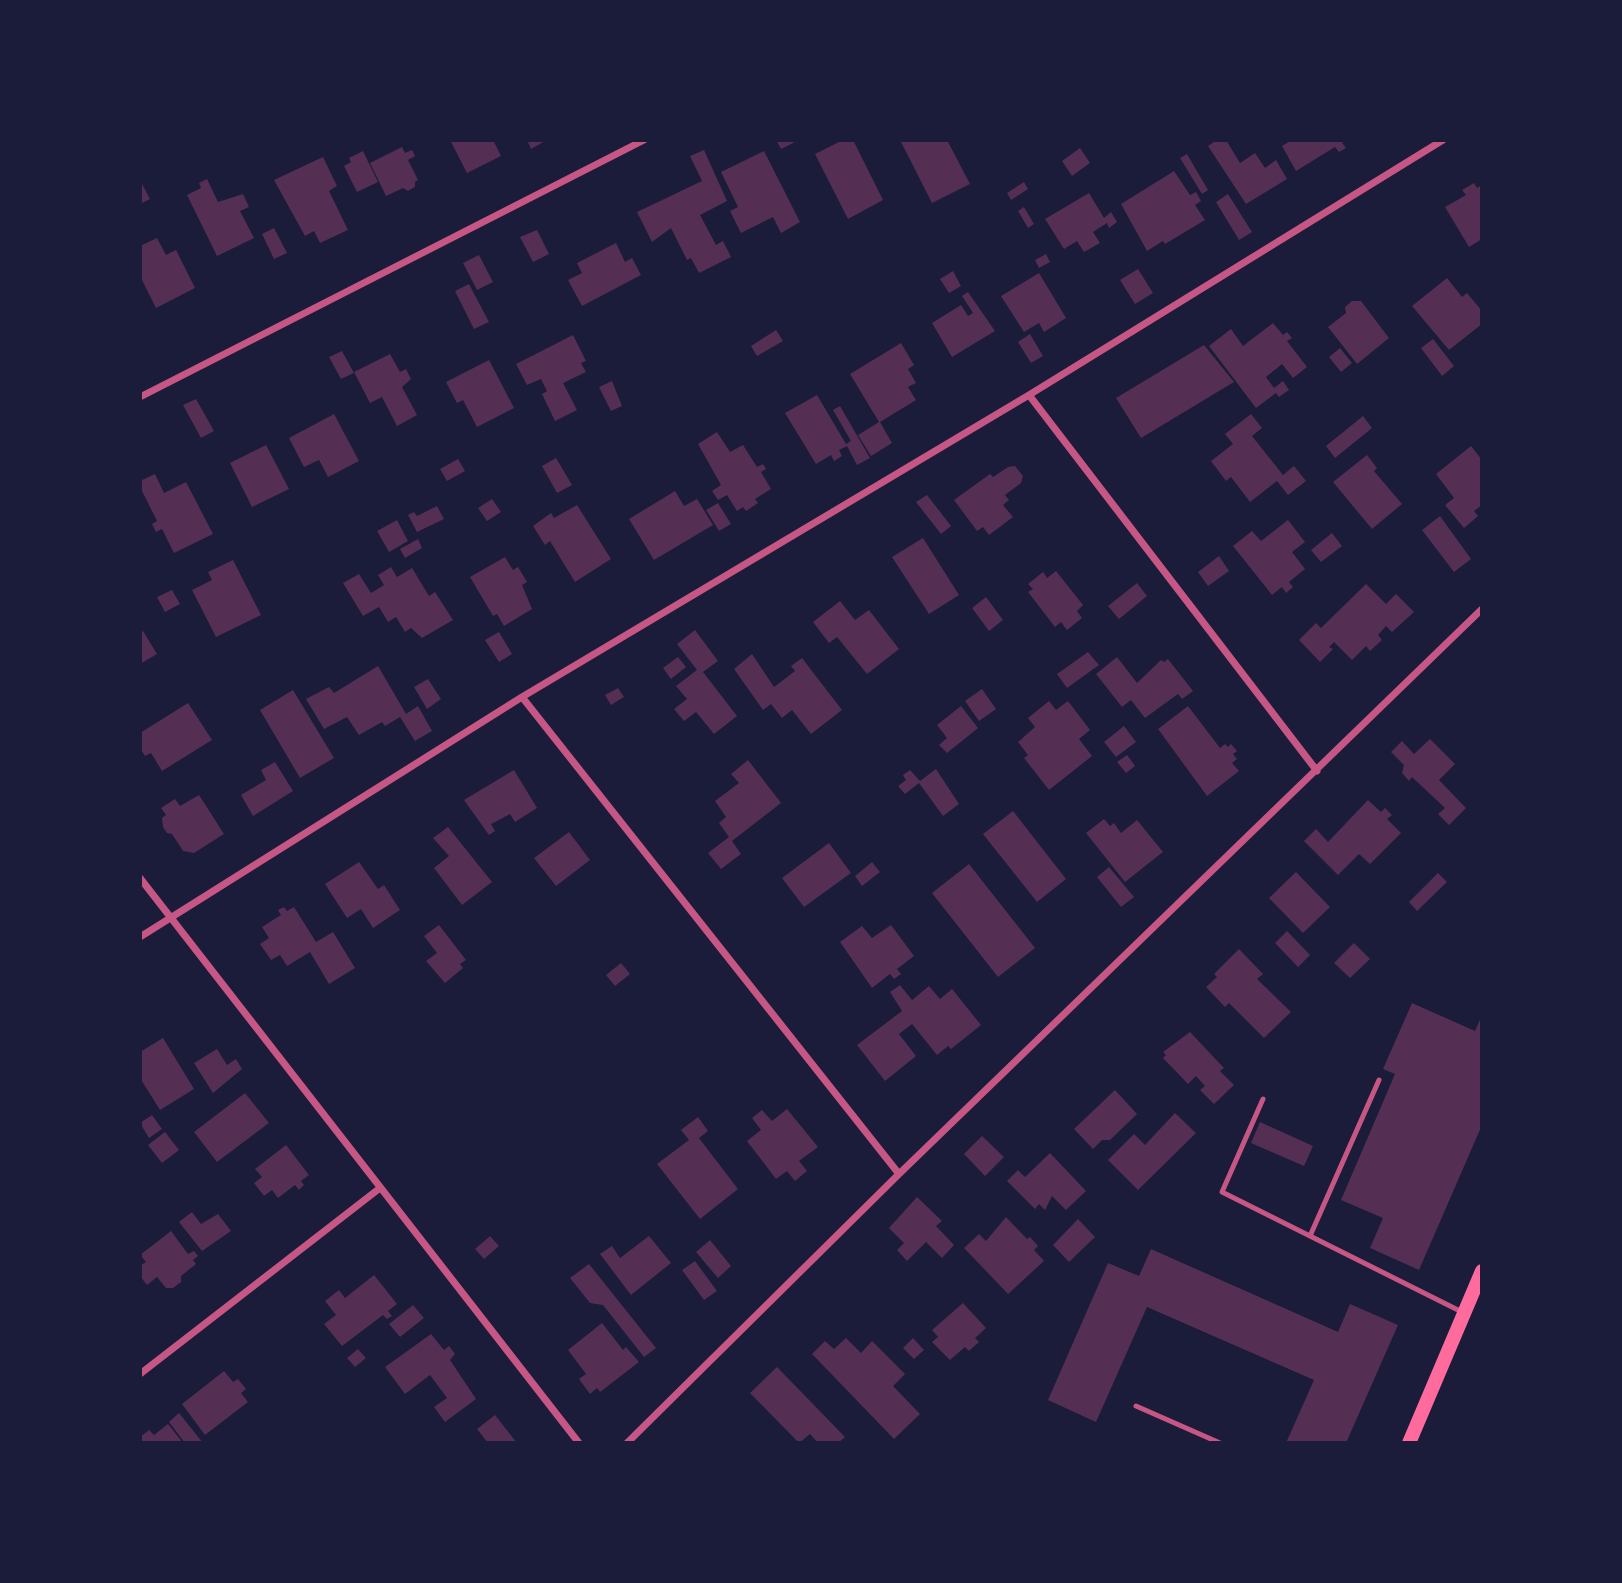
<!DOCTYPE html>
<html>
<head>
<meta charset="utf-8">
<style>
	body { margin:0 }
	#map { position:relative; width:1622px; height:1583px; overflow:hidden; background:#1b1b3a; font-family:"Times New Roman",serif }
	canvas { display:block }
	.frame { position:absolute; inset:0; border:142px solid #1b1b3a; pointer-events:none }
</style>
</head>
<body>
<div id="map">
<canvas width="1622" height="1583"></canvas>
<div class="frame"></div>
</div>
<script>
const c = document.querySelector('canvas').getContext('2d');
c.lineJoin = 'round';
function paint(path, color) { c.fillStyle = color; c.fill(path, 'evenodd'); }
function stroke(path, color, width, dash) { c.strokeStyle = color; c.lineWidth = width; c.lineCap = dash ? 'butt' : 'round'; c.setLineDash(dash || []); c.stroke(path); }
paint(new Path2D(`
	M450 140H493L501 156 467 173Z
	M527 140H547L531 149Z
	M776 140H799L781 149Z
	M843 140H853L883 200 848 219 815 154Z
	M900 140H947L970 184 932 203Z
	M1217 140H1226L1240 163 1255 153 1265 168 1276 160 1287 179 1246 204 1208 146Z
	M1292 140H1347L1342 143 1346 148 1339 152 1335 147 1296 171 1282 146Z
	M402 147 405 153 412 150 415 156 408 160 418 180 415 182V187L408 191 403 188 386 196 370 163Z
	M1080 148 1090 163 1072 176 1062 161Z
	M704 150 727 201 700 215 716 245 723 241 731 257 699 273 691 258 687 260 671 228 652 242 637 212 702 181 690 156Z
	M363 151 378 182 357 192 344 166 351 162 349 158Z
	M764 151 800 222 781 233 773 217 741 233 730 211 738 207 721 172Z
	M1187 154 1208 190 1202 194 1180 158Z
	M323 157 337 186 329 191 348 230 320 243 314 231 305 236 274 180Z
	M1174 171 1190 195 1196 192 1201 201 1195 205 1205 220 1165 244 1163 241 1147 251 1121 204Z
	M207 179 218 202 243 194 249 207 240 211 254 238 217 256 187 195 201 188 199 183Z
	M140 180 150 199 140 204Z
	M1024 182 1028 189 1011 200 1007 193Z
	M1474 183 1477 188 1480 186 1482 189V239L1469 247 1445 207 1466 195 1462 190Z
	M1089 193 1104 218 1111 212 1117 222 1109 228 1107 223 1093 232 1100 243 1084 252 1077 241 1064 249 1045 219Z
	M1228 194 1252 232 1239 240 1216 202Z
	M1024 207 1034 224 1028 228 1018 211Z
	M274 228 287 253 274 259 262 234Z
	M537 230 549 254 533 262 520 237Z
	M157 238 166 255 176 250 195 288 156 308 140 276V246Z
	M616 243 625 262 632 258 641 275 582 306 568 280 582 273 577 263Z
	M1046 254 1050 262 1039 268 1035 260Z
	M479 255 493 282 477 290 463 263Z
	M1138 269 1153 293 1135 304 1120 280Z
	M953 271 961 286 949 293 940 279Z
	M1039 273 1066 318 1044 332 1039 323 1024 332 1001 296Z
	M1447 278 1462 297 1467 293 1482 311V324L1449 350 1412 306Z
	M469 284 489 322 474 329 455 291Z
	M968 292 995 331 952 357 932 323 961 305 968 316 973 313 962 296Z
	M1352 301H1361L1389 338 1357 364 1328 327 1346 313 1345 307Z
	M1273 323 1283 335 1287 332 1292 338 1287 341 1307 367 1293 378 1282 364 1266 377 1274 388 1283 381 1289 390 1279 397 1276 393 1256 408 1209 346 1231 329 1243 346Z
	M776 330 783 341 757 356 751 346Z
	M1030 334 1043 356 1031 363 1018 342Z
	M573 335 586 361 581 363 586 372 563 383 577 410 555 421 542 394 547 391 541 379 527 385 516 364Z
	M1433 339 1454 366 1442 376 1421 348Z
	M901 343 914 365 908 369 916 383 908 387 916 400 880 422 892 443 871 456 858 435 879 422 850 374Z
	M1204 345 1234 382 1141 438 1116 398Z
	M1340 348 1352 363 1341 372 1329 357Z
	M342 351 354 373 341 379 329 357Z
	M390 354 400 372 406 369 411 379 402 387 417 415 397 426 382 397 370 403 354 372Z
	M489 360 514 408 477 427 463 400 457 403 446 382Z
	M612 381 622 406 611 411 599 387Z
	M817 395 846 444 851 441 833 410 840 406 870 458 857 465 847 446 839 450 842 456 834 461 831 455 816 464 785 413Z
	M196 399 214 431 201 438 183 405Z
	M334 414 359 461 328 477 319 460 304 467 289 438Z
	M1251 414 1262 428 1252 436 1283 475 1294 466 1306 481 1288 495 1277 481 1250 502 1231 477 1226 481 1211 461 1233 444 1225 434Z
	M1363 416 1372 428 1335 458 1326 446Z
	M717 432 730 452 743 445 757 467 763 464 766 469 761 472 771 489 755 499 758 503 746 511 743 507 737 511 727 495 718 500 712 491 721 485 698 444Z
	M266 445 289 489 252 507 230 463Z
	M1471 446 1482 460V505L1474 511 1478 516 1464 528 1445 505 1454 498 1436 474Z
	M1367 455 1377 468 1374 471 1402 504 1372 529 1333 482Z
	M556 458 572 485 557 493 542 466Z
	M458 459 465 471 447 481 440 469Z
	M1015 466 1023 476 1021 483 1005 495 1009 500 1003 505 1013 517 989 535 983 527 977 531 954 500 990 474 993 477 1008 467Z
	M155 474 164 493 186 482 213 534 174 553 162 529 156 532 152 524 157 521 140 487V481Z
	M675 491 684 506 697 499 713 525 654 560 629 519Z
	M927 495 951 526 941 534 916 502Z
	M492 499 501 512 487 521 478 508Z
	M718 503 731 524 719 531 706 510Z
	M577 505 611 559 575 582 550 541 545 545 533 526 551 513 554 518Z
	M437 506 444 519 417 532 408 515 414 512 417 516Z
	M1440 516 1471 559 1454 572 1422 530Z
	M397 520 408 541 389 552 377 531Z
	M1288 520 1305 542 1292 552 1305 569 1289 582 1293 587 1286 593 1282 587 1272 595 1233 546 1252 531 1261 541Z
	M1332 533 1342 546 1321 562 1311 550Z
	M923 538 959 595 929 614 892 557Z
	M418 539 422 548 405 558 400 549Z
	M1219 556 1229 571 1208 586 1198 572Z
	M505 557 513 570 518 567 527 582 522 585 532 609 504 626 497 614 493 616 470 577Z
	M233 560 261 615 216 637 192 590 212 580 208 572Z
	M391 567 397 577 412 568 429 596 435 592 453 620 422 638 411 628 405 632 396 617 388 622 379 607 363 616 343 583 359 574 371 593 384 585 378 575Z
	M1056 571 1083 605 1077 611 1082 618 1067 630 1061 622 1055 627 1028 592 1033 589 1028 584 1043 572 1047 578Z
	M1137 583 1147 596 1119 619 1108 606Z
	M1366 584 1386 604 1396 594 1414 612 1392 632 1386 626 1378 635 1382 640 1370 651 1366 646 1352 660 1334 642 1329 647 1333 649 1320 662 1299 640 1316 623 1321 628Z
	M172 590 180 604 165 612 157 597Z
	M986 597 1003 620 989 631 972 608Z
	M840 601 855 620 869 610 899 649 867 674 837 637 829 643 813 622Z
	M695 630 718 661 703 672 737 716 714 734 696 712 684 721 674 709 687 699 676 686 697 670 677 644Z
	M143 631 157 654 140 664V633Z
	M499 632 512 654 499 662 485 640Z
	M1088 652 1099 665 1067 688 1057 674Z
	M752 654 774 687 795 671 791 666 802 658 842 710 811 734 792 710 782 718 771 704 763 710 734 669Z
	M678 657 686 667 671 679 663 668Z
	M1117 657 1137 683 1161 660 1164 662 1168 659 1193 691 1182 699 1178 694 1145 718 1131 700 1122 707 1096 674Z
	M378 666 406 714 418 706 432 731 415 741 400 717 385 726 382 722 359 735 347 717 324 729 306 699 329 687 334 693Z
	M428 679 441 699 427 709 414 687Z
	M618 688 624 697 611 705 605 695Z
	M982 689 996 709 979 721 965 701Z
	M293 690 334 758 300 778 260 710Z
	M1049 701 1056 710 1068 701 1090 730 1079 739 1092 756 1049 790 1024 758 1028 755 1018 742 1035 727 1028 718Z
	M188 703 212 740 162 771 151 753 145 756 140 748V733Z
	M961 706 978 728 947 753 939 745 947 738 937 725Z
	M1188 706 1220 748 1225 744 1228 747 1231 744 1237 751 1233 754 1237 759 1232 763 1239 771 1207 796 1158 729Z
	M1124 726 1136 742 1116 757 1104 742Z
	M1430 739 1455 764 1439 780 1466 808 1449 825 1438 814 1445 808 1412 777 1409 781 1402 773 1404 765 1391 752 1402 741 1414 754Z
	M1127 755 1135 766 1126 773 1117 762Z
	M748 760 781 803 732 841 741 854 721 869 708 853 729 837 719 823 726 817 715 801 739 783 731 774Z
	M275 762 293 791 253 816 241 795 266 780 261 770Z
	M936 769 959 804 943 816 919 783 905 794 898 786 906 780 903 775 910 770 920 781Z
	M514 770 537 808 515 822 510 814 495 822 491 824 495 831 489 835 464 800Z
	M199 795 224 834 194 853 183 851 172 834 167 833 163 827 162 818 166 815 161 808 175 799 180 806Z
	M1368 800 1381 812 1385 808 1392 815 1387 819 1401 833 1370 864 1359 854 1338 875 1304 841 1316 829 1328 842Z
	M1013 811 1066 879 1037 902 983 834Z
	M1104 819 1110 826 1114 823 1121 833 1137 820 1163 852 1125 882 1086 833Z
	M448 827 492 882 462 905 434 868 449 856 433 838Z
	M569 832 590 860 556 886 534 858Z
	M829 843 851 873 804 907 782 878Z
	M359 862 378 889 384 885 400 910 373 928 361 909 347 918 325 884Z
	M872 862 880 872 862 886 855 876Z
	M969 864 1035 948 998 977 932 893Z
	M1109 867 1134 897 1121 907 1097 877Z
	M1296 872 1330 907 1303 933 1269 898Z
	M1438 873 1447 882 1417 911 1409 902Z
	M284 907 287 911 294 907 316 942 333 932 355 968 329 984 310 952 287 966 280 955 271 960 260 944 269 938 262 927 281 915 278 910Z
	M439 925 466 960 460 964 463 968 445 983 426 961 437 953 424 936Z
	M891 925 914 956 897 969 901 974 894 979 890 974 872 988 840 942 862 926 872 938Z
	M1287 931 1310 955 1298 967 1275 943Z
	M1354 943 1370 959 1350 978 1334 963Z
	M1239 949 1263 974 1257 979 1291 1012 1264 1038 1229 1003 1225 1007 1206 987 1217 977 1214 974Z
	M621 963 630 974 615 986 606 975Z
	M900 985 912 1000 929 986 940 999 952 989 981 1025 951 1049 948 1046 937 1055 912 1024 899 1034 916 1056 885 1081 857 1045 902 1011 890 992Z
	M1412 1003 1475 1031 1482 1015V1125L1419 1270 1370 1248 1383 1218 1341 1200 1395 1074 1383 1069Z
	M1190 1032 1224 1068 1220 1071 1234 1085 1214 1104 1200 1090 1205 1086 1196 1076 1188 1084 1163 1058 1166 1055 1163 1052Z
	M163 1038 194 1089 160 1110 140 1078V1052Z
	M217 1049 227 1065 236 1059 242 1069 213 1093 194 1063Z
	M1115 1090 1137 1114 1110 1140H1102L1093 1149 1074 1129Z
	M245 1093 269 1123 217 1162 194 1132Z
	M787 1109 818 1147 799 1161 807 1171 795 1181 787 1171 776 1179 747 1141 761 1130 752 1118 762 1110 772 1121Z
	M1175 1113 1196 1133 1138 1190 1108 1160 1134 1134 1145 1145Z
	M152 1115 162 1129 149 1138 140 1123Z
	M698 1117 708 1131 699 1138 738 1189 700 1219 657 1164 689 1140 681 1130Z
	M1260 1122 1313 1146 1304 1166 1251 1143Z
	M165 1132 179 1150 162 1163 148 1145Z
	M982 1136 1004 1157 985 1176 964 1154Z
	M286 1145 309 1175 301 1181 304 1185 299 1190 295 1185 278 1198 272 1190 264 1196 254 1183 262 1177 255 1169Z
	M1050 1153 1086 1191 1066 1210 1052 1196 1045 1210 1039 1204 1035 1209 1007 1181 1018 1170 1025 1177Z
	M917 1197 942 1221 936 1226 954 1245 942 1258 926 1242 907 1261 897 1250 904 1243 889 1228Z
	M192 1212 201 1224 218 1214 231 1231 202 1251 179 1222Z
	M1006 1217 1027 1239 1030 1237 1038 1246 1034 1250 1044 1261 1008 1294 964 1248 979 1234 986 1241Z
	M1078 1219 1095 1237 1069 1262 1053 1245Z
	M171 1231 188 1254 194 1251 198 1256 193 1260 196 1264 181 1276V1282L173 1288H166L157 1277 147 1285 140 1276V1266L146 1262 140 1255Z
	M490 1236 499 1246 484 1259 475 1249Z
	M649 1236 671 1263 631 1295 600 1254 612 1246 620 1258Z
	M710 1240 731 1266 718 1278 696 1252Z
	M1151 1249 1338 1332 1350 1304 1398 1325 1346 1443H1286L1314 1380 1147 1307 1096 1422 1048 1400 1108 1263 1139 1276Z
	M695 1261 717 1291 704 1300 682 1270Z
	M589 1264 656 1348 644 1357 603 1305 590 1303 570 1278Z
	M374 1275 397 1304 388 1311 392 1316 387 1319 383 1315 342 1346 324 1324 336 1315 325 1301 339 1290 345 1298Z
	M963 1303 986 1328 975 1338 979 1342 969 1351 965 1347 950 1360 932 1342 938 1337 932 1330Z
	M413 1305 424 1318 400 1337 389 1324Z
	M602 1323 623 1350 626 1347 639 1362 600 1392 597 1388 590 1394 579 1379 586 1374 568 1350Z
	M431 1334 444 1350 449 1346 455 1354 450 1360 476 1399 445 1422 434 1407 447 1398 430 1375 405 1394 385 1367Z
	M846 1338 861 1353 872 1341 905 1374 893 1386 920 1414 894 1439 812 1354 825 1341 834 1349Z
	M913 1338 924 1350 914 1359 903 1348Z
	M358 1349 366 1358 355 1367 347 1358Z
	M777 1367 845 1437 838 1443H818L810 1434 799 1443 750 1393Z
	M224 1371 233 1382 238 1379 246 1389 241 1393 248 1402 205 1435 182 1404Z
	M179 1413 203 1443H185L169 1422Z
	M495 1415 517 1443H488L477 1429Z
	M168 1424 183 1443H140V1437L149 1430 154 1435Z`), '#542f53');
stroke(new Path2D(`
	M1263 1099 1222 1192 1464 1313
	M1310 1236 1379 1080
	M1136 1406 1220 1443`), '#c65784', 5);
stroke(new Path2D(`
	M1029 395 1317 771
	M140 397 644 140
	M522 697 899 1174
	M140 878 579 1443
	M140 937 522 697 1029 395 1443 140
	M140 1374 380 1188
	M627 1443 899 1174 1482 609`), '#c65784', 7);
stroke(new Path2D(`
	M1409 1443 1482 1271`), '#ff6b9d', 14);
</script>
</body>
</html>
